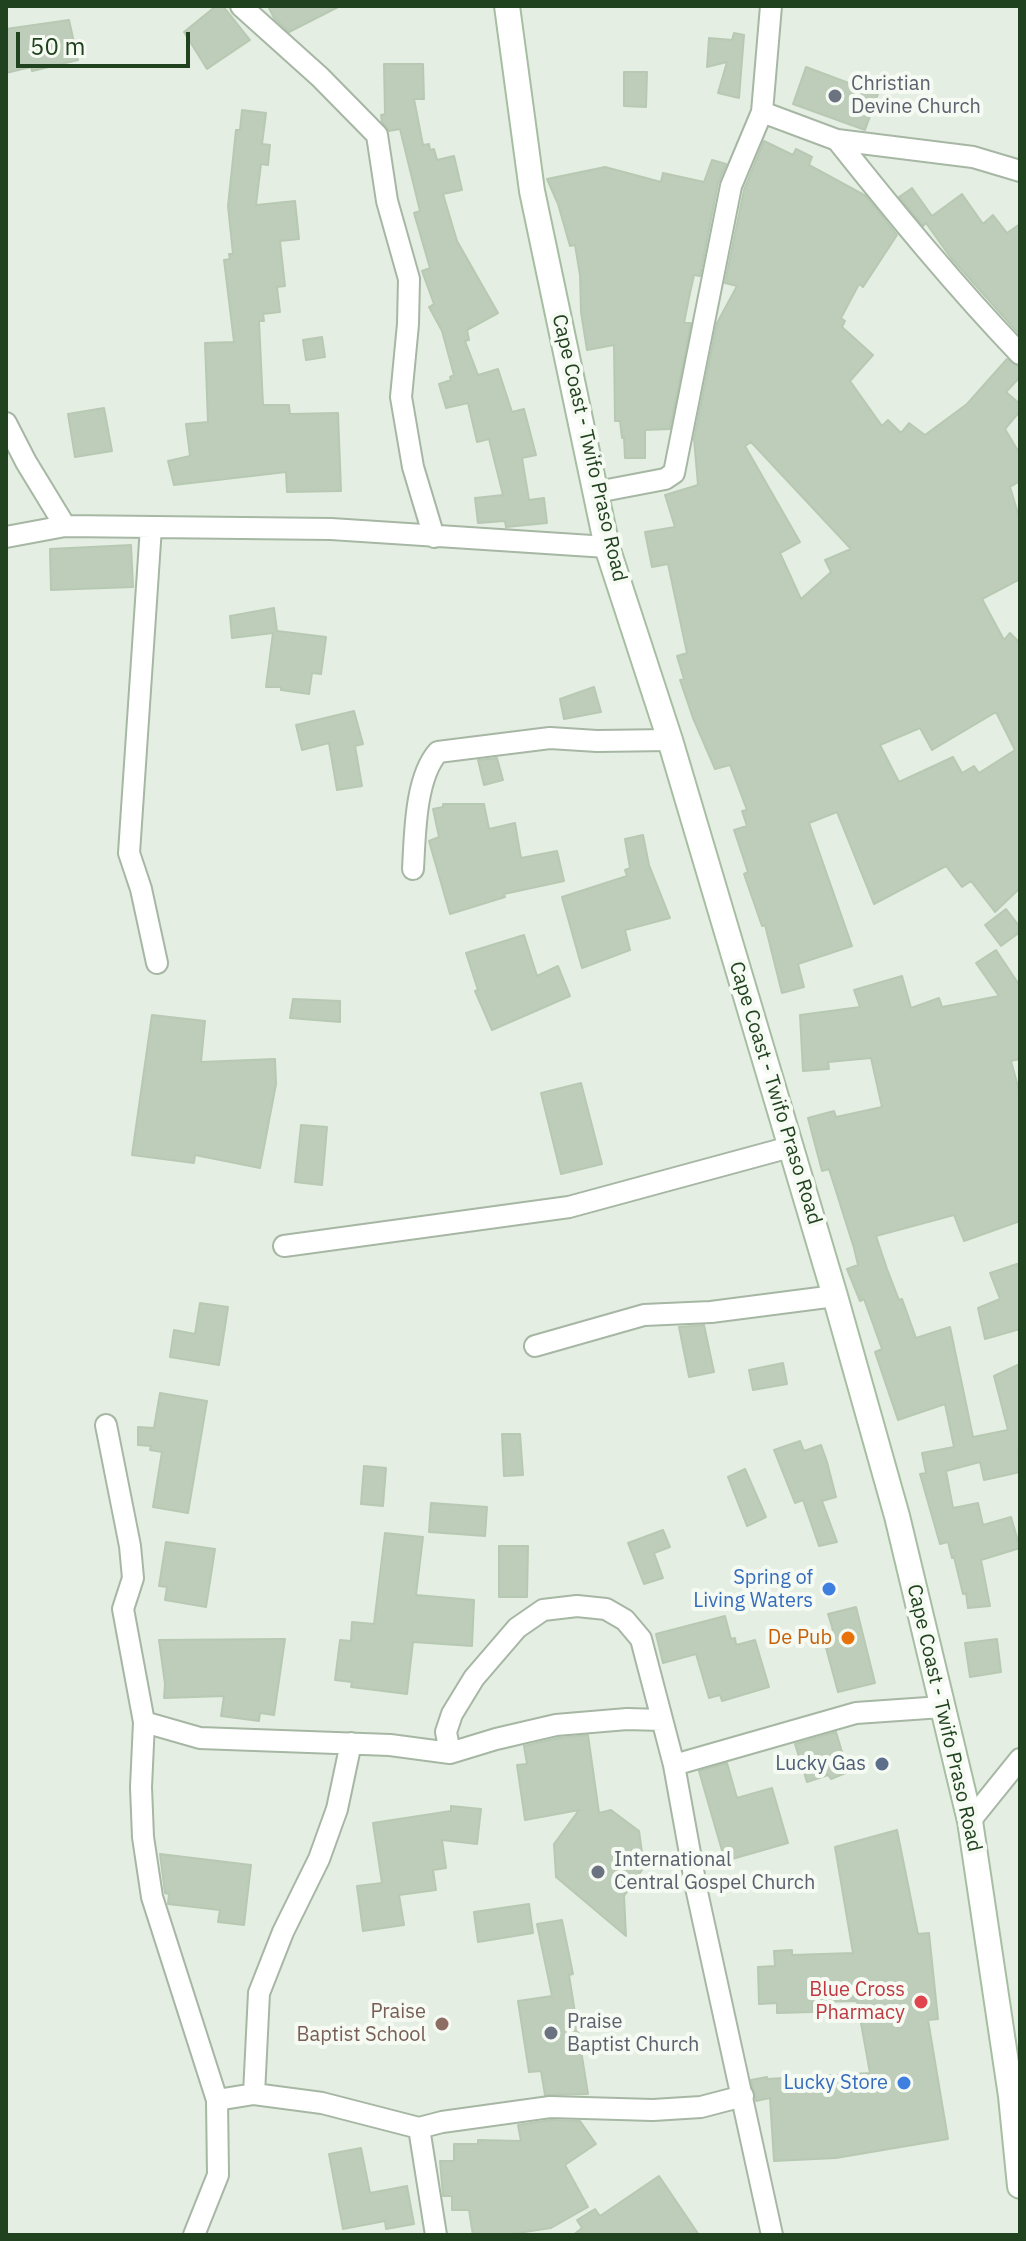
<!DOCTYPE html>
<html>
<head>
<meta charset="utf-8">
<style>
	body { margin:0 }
	#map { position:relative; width:1026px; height:2241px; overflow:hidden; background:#e5eee2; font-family:"IBM Plex Sans",sans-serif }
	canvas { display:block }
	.frame { position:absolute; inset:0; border:8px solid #21421f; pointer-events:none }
	.scale { position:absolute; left:16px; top:32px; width:174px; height:36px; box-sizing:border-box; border:4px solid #21421f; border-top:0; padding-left:10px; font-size:24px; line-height:28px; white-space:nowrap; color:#21421f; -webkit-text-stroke:6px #f5faf3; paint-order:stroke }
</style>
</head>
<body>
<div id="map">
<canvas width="1026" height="2241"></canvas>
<div class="frame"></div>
<div class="scale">50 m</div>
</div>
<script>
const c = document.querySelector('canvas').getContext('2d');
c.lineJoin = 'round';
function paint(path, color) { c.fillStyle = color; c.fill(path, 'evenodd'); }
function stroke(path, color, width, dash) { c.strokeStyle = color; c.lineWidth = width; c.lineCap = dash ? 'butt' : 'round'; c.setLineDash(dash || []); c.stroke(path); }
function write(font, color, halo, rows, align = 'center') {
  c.font = font + ' "IBM Plex Sans",sans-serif'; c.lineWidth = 8; c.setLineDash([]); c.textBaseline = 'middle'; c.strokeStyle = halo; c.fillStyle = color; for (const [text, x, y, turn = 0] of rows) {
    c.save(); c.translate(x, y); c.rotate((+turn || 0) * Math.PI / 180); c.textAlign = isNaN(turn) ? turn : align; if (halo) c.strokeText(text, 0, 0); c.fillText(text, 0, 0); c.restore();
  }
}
const building = new Path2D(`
	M216 6H223L250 40 207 69 184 32Z
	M268 6H340L289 32 274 18Z
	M69 20 78 60 32 71 31 67 6 73V29Z
	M734 33 744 35 739 98 718 93 727 62 707 67 709 38 732 40Z
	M384 64H423L424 99H414L423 145 429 144 430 150 434 149 437 160 454 156 462 190 443 194 457 241 498 313 467 330 469 340 465 341 478 375 498 369 512 412 524 409 536 455 522 458 529 500 544 498 547 523 506 527 505 521 478 523 475 498 503 495 489 439 477 442 468 403 446 408 439 384 451 380 450 377 454 375 442 331 429 307 434 304 422 271 430 268 414 213 420 211 400 129 389 131 382 122 381 115 385 114Z
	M806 67 878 94 865 130 793 104Z
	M624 72H647L646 107 624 106Z
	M242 110 266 113 262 144 270 145 268 165 261 164 256 205 295 201 299 239 280 241 285 286 277 287 280 312 263 314 264 321H259L263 405H289L290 414 338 413 341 491 287 492 286 472 174 485 168 461 190 456 186 424 208 422 205 343 234 342 224 260 230 259 229 254H233L228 206 236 130H240Z
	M764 141 793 155 796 149 812 157 809 165 866 196 897 235 863 287 859 284 841 318 845 321 842 327 873 355 850 381 882 426 888 420 901 433 909 423 925 435 967 404 1007 359 1020 367V377L1006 392 1020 404V411L1005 429 1020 454V481L1010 487 1020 520V579L982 599 1004 640 1010 633 1020 643V888L995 912 971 881 962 887 946 866 874 904 837 812 809 823 852 946 798 964 804 987 782 993 765 925 762 926 744 874 748 872 734 830 747 826 742 811 747 810 730 765 715 769 693 718 680 680 684 679 677 656 687 653 668 564 652 567 645 532 675 527 665 495 698 485 694 439 717 323 737 286 725 283 744 190ZM751 442 851 549 825 560 831 572 801 599 780 553 800 542 745 446ZM996 712 1015 750 979 773 974 766 962 773 953 757 899 782 880 745 920 728 932 750Z
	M712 160 726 164 718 183 700 276 694 275 690 293 684 323H691L670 429 645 430V458H625L624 437 622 438 620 421H615L614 345 587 350 581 312 580 275 575 245 570 246 558 204 547 179 605 167 661 182 663 173 704 182Z
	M912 188 932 216 962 194 983 224 993 215 1007 233 1020 224V335L951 258 926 223 923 226 899 197Z
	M322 337 325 357 306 360 303 340Z
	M104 408 112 451 75 457 68 414Z
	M131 545 133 587 51 590 50 549Z
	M274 608 277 631 326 637 321 674 312 673 309 694 281 690V687H266L273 633 232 638 230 616Z
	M594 687 601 712 564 719 560 699Z
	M354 711 363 744 355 746 362 786 337 790 329 743 302 750 296 725Z
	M497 758 503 780 484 785 478 760Z
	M443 804H484L489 829 515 823 521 858 557 851 564 881 504 894 505 897 450 914 429 841 439 837 433 809 443 807Z
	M643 835 649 865 670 918 625 930 630 950 582 968 562 897 627 876 625 870 630 868 625 839Z
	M1006 909 1020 927V932L1001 946 985 925Z
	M524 935 537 976 558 966 570 996 492 1030 475 991 478 990 466 953Z
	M996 950 1020 986V1059L1011 1061 1020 1094V1221L964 1241 954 1215 876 1236 887 1269 899 1300 902 1299 916 1338 950 1327 973 1437 1008 1430 994 1376 1020 1364V1450H1018L1020 1472 984 1480 980 1462 946 1471 953 1508 978 1503 983 1525 1011 1517 1020 1548 981 1560 990 1606 968 1608 966 1593 963 1594 954 1557 952 1558 948 1542 940 1544 920 1474 926 1473 922 1453 954 1447 945 1404 898 1420 875 1352 882 1349 864 1299 860 1301 847 1269 858 1265 854 1248 829 1169 822 1171 808 1118 834 1111 836 1117 882 1107 871 1058 828 1062 829 1069 803 1071 800 1015 860 1007 854 990 902 976 911 1008 939 998 942 1007 999 996 976 963Z
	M293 999 340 1001V1022L290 1018Z
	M152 1015 205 1021 201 1062 275 1059 276 1084 260 1168 195 1155 194 1163 132 1155Z
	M581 1083 602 1164 561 1174 541 1093Z
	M301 1125 327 1127 322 1185 295 1182Z
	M1020 1263V1329L985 1339 978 1308 1000 1299 990 1273Z
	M200 1303 228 1307 219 1365 170 1357 174 1330 195 1334Z
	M704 1325 714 1372 689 1377 679 1327Z
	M783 1363 787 1384 753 1390 749 1370Z
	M160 1393 207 1401 188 1513 153 1507 162 1452 150 1450 151 1446 138 1445V1427L154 1428Z
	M502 1434H520L523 1475 504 1476Z
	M800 1441 804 1451 821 1445 827 1462 836 1497 822 1501 837 1542 819 1546 803 1500 795 1503 774 1450Z
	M364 1466 386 1468 383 1506 361 1504Z
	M745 1469 766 1517 747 1526 728 1477Z
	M431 1503 487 1507 485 1536 429 1532Z
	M663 1530 670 1547 654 1553 663 1578 644 1584 628 1543Z
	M385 1533 423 1537 416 1595 474 1600 472 1646 413 1642 407 1694 351 1687 352 1682 335 1680 340 1640 351 1641 352 1622 374 1624Z
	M166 1542 215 1549 206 1607 165 1600 167 1587 159 1586Z
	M499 1546H528L527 1597H499Z
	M856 1607 875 1683 838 1692 822 1633 833 1630 828 1614Z
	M725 1616 731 1639 735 1638 736 1645 755 1640 769 1687 722 1701 720 1695 709 1698 696 1654 663 1663 656 1634Z
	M285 1639 274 1715 260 1713 259 1721 221 1716 224 1696 164 1698 165 1684 159 1640Z
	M997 1639 1001 1672 970 1677 965 1643Z
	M836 1732 848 1772 831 1779 828 1775 807 1782 795 1744Z
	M588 1735 599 1813 611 1810 639 1831 644 1867 624 1896 626 1936 556 1877 554 1844 579 1810 525 1820 517 1765 527 1764 524 1746 558 1738Z
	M727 1763 737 1798 772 1788 788 1843 725 1861 699 1771Z
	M451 1806 481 1809 477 1844 442 1840 446 1868 433 1870 436 1890 399 1895 404 1925 363 1931 357 1886 382 1883 373 1823 451 1811Z
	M897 1830 918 1934 929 1933 938 2019 928 2020 948 2139 836 2158 774 2161 770 2098 756 2101 751 2080 767 2077V2079L870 2073 857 2001 812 2002 813 2012 777 2013V2003L759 2004 758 1967 775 1966 774 1951 792 1950V1955L853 1953 835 1847Z
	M160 1854 251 1865 244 1925 218 1922 220 1910 168 1904 169 1894 165 1893Z
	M529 1904 533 1933 478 1942 474 1912Z
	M562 1920 573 1974 569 1975 588 2094 545 2095 541 2071 529 2072 518 2001 552 1996 537 1924Z
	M551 2120 580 2121 596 2144 565 2165 588 2207 551 2228 505 2235H473L469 2210H452V2196H443L440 2161H454V2144H478V2140L521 2141 518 2125Z
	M361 2148 370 2193 407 2186 414 2224 386 2229 385 2221 343 2229 329 2154Z
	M659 2176 699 2235H573L582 2228 577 2220 595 2209 600 2216Z`);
paint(building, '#beccba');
stroke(building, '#b7c9b3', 2);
const street = new Path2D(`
	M241 6 320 77 377 135 387 201 409 279 408 324 401 397 413 467 434 537
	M762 112 837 140 973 157 1020 171
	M837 140C896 214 955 286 1020 354
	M6 423 26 462 65 526
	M597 492 665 479 674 473 731 186 762 112 771 6
	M151 527 129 853 141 889 157 963
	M6 537 65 526 331 529 607 547
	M413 869C415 835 415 778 438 752L550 738 597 741 670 740
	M284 1246 569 1207 790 1147
	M535 1346 644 1315 711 1312 835 1296
	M106 1425 130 1546 133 1578 123 1609 144 1722 141 1787 143 1837 152 1897 217 2100 218 2175 194 2235
	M144 1722 200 1738 390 1745 450 1753 496 1739 556 1725 627 1719 662 1720
	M450 1753 446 1732 452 1714 474 1678 517 1628 543 1610 577 1606 606 1609 625 1620 641 1639 674 1765
	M970 1821 1020 1759
	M254 2094 259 1993 283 1932 319 1859 337 1809 351 1743
	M217 2100 254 2094 322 2103 419 2128
	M436 2235 419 2128 442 2122 550 2107 653 2110 701 2107 743 2096
	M772 2235 697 1892 674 1765 856 1713 942 1707`);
const secondary = new Path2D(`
	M507 6 532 191 607 547 670 740 835 1296 897 1516 970 1821 1011 2096 1020 2186`);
stroke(street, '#a6b7a4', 24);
stroke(secondary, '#a6bea2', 28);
stroke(street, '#fff', 20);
stroke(secondary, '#fff', 24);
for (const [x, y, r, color] of [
	[835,96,8,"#6b7280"],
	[829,1589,8,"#3f7fe0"],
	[848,1638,8,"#e8710a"],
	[882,1764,8,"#5c6f8a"],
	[598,1872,8,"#6b7280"],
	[921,2002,8,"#e0444e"],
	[442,2024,8,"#8d6e63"],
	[551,2033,8,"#6b7280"],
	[904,2083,8,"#3f7fe0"]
]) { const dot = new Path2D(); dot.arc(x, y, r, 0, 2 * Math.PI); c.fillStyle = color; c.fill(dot); stroke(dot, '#f5faf3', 3); }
write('20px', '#5b616d', '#f5faf3', [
	["Christian",851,84],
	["Devine Church",851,107],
	["International",614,1860],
	["Central Gospel Church",614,1883],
	["Praise",567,2022],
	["Baptist Church",567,2045]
], 'left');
write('20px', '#21421f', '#f5faf3', [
	["Cape Coast - Twifo Praso Road",589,448,77],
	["Cape Coast - Twifo Praso Road",775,1093,73],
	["Cape Coast - Twifo Praso Road",944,1718,77]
]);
write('20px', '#366cbe', '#f5faf3', [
	["Spring of",813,1578],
	["Living Waters",813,1601],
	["Lucky Store",888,2083]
], 'right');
write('20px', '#c56008', '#f5faf3', [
	["De Pub",832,1638]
], 'right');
write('20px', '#4e5e75', '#f5faf3', [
	["Lucky Gas",866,1764]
], 'right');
write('20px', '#be3a42', '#f5faf3', [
	["Blue Cross",905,1990],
	["Pharmacy",905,2013]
], 'right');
write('20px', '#785e54', '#f5faf3', [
	["Praise",426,2012],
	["Baptist School",426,2035]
], 'right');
</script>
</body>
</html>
